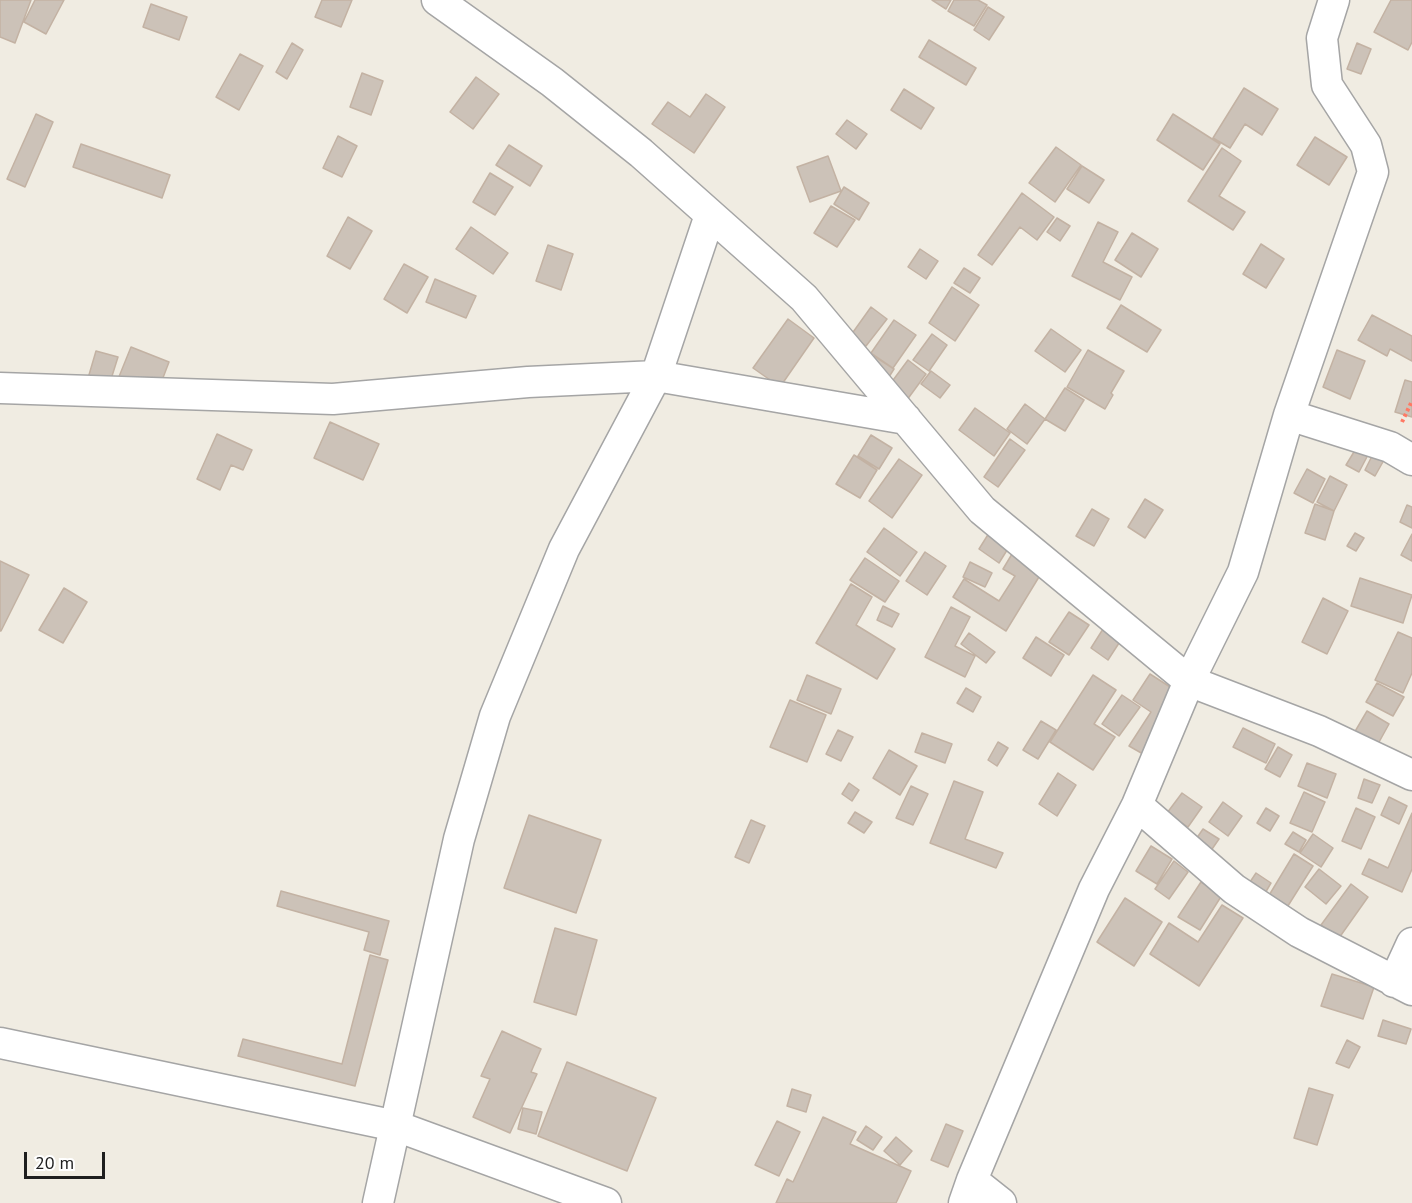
<!DOCTYPE html>
<html>
<head>
<meta charset="utf-8">
<style>
	body { margin:0 }
	#map { position:relative; width:1412px; height:1203px; overflow:hidden; background:#f0ece2; font-family:"PT Sans",sans-serif }
	canvas { display:block }
	.scale { position:absolute; left:24px; top:1152px; width:81px; height:27px; box-sizing:border-box; border:3px solid #1e1e1e; border-top:0; padding-left:8px; font-size:18px; line-height:21px; white-space:nowrap; color:#1e1e1e; -webkit-text-stroke:4px #fff; paint-order:stroke }
</style>
</head>
<body>
<div id="map">
<canvas width="1412" height="1203"></canvas>
<div class="scale">20 m</div>
</div>
<script>
const c = document.querySelector('canvas').getContext('2d');
c.lineJoin = 'round';
function paint(path, color) { c.fillStyle = color; c.fill(path, 'evenodd'); }
function stroke(path, color, width, dash) { c.strokeStyle = color; c.lineWidth = width; c.lineCap = dash ? 'butt' : 'round'; c.setLineDash(dash || []); c.stroke(path); }
const building = new Path2D(`
	M0 0H31L15 43 0 37Z
	M35 0H64L46 34 24 22Z
	M322 0H352L341 27 315 17Z
	M932 0H951L946 9Z
	M954 0H978L987 5 974 26 948 11Z
	M1391 0H1412V42L1408 50 1374 32Z
	M151 4 187 17 179 40 143 27Z
	M988 7 1004 17 989 40 974 30Z
	M929 40 976 68 966 85 919 57Z
	M292 43 303 50 287 79 276 72Z
	M1357 43 1371 49 1361 74 1347 69Z
	M240 54 263 66 239 110 216 97Z
	M362 73 383 81 371 115 350 107Z
	M476 77 499 94 473 129 450 112Z
	M1244 88 1278 109 1262 135 1245 124 1230 148 1213 138Z
	M904 89 934 108 921 129 891 110Z
	M706 94 725 107 694 153 652 124 668 102 690 117Z
	M36 114 53 122 25 187 7 179Z
	M1173 114 1220 144 1203 170 1157 140Z
	M847 120 867 134 856 149 836 134Z
	M338 136 357 146 342 177 323 168Z
	M1315 137 1347 157 1329 185 1297 165Z
	M81 144 170 175 162 198 73 167Z
	M509 145 542 166 530 186 496 165Z
	M1056 147 1081 165 1055 202 1029 183Z
	M1222 148 1241 161 1219 196 1245 212 1233 230 1188 201Z
	M828 156 841 191 810 202 797 167Z
	M1082 166 1104 180 1089 203 1067 189Z
	M490 173 513 187 495 215 473 202Z
	M844 187 869 203 859 220 834 204Z
	M1022 193 1054 217 1037 240 1020 227 992 265 978 255Z
	M831 206 855 220 837 247 814 233Z
	M348 217 372 231 350 269 327 256Z
	M1057 218 1070 226 1060 241 1047 232Z
	M1098 222 1118 232 1103 262 1132 277 1120 300 1072 276Z
	M471 227 508 253 493 274 456 249Z
	M1132 233 1158 249 1141 277 1115 260Z
	M1261 244 1284 259 1266 288 1243 274Z
	M548 245 573 254 561 290 536 281Z
	M920 249 938 261 926 279 908 267Z
	M404 264 428 277 407 313 384 299Z
	M964 268 980 278 970 293 954 283Z
	M435 279 476 296 466 318 426 302Z
	M952 287 979 305 955 341 929 323Z
	M1121 305 1161 330 1147 352 1107 328Z
	M871 307 887 319 866 346 851 335Z
	M1372 315 1412 336V361L1390 349 1387 356 1358 340Z
	M788 319 814 338 780 387 753 368Z
	M894 320 916 335 893 368 871 353Z
	M1051 329 1081 350 1065 372 1035 351Z
	M932 334 947 345 929 371 913 360Z
	M131 347 169 362 153 404 114 389Z
	M1088 350 1124 371 1111 393 1113 395 1105 409 1067 387Z
	M1337 350 1365 361 1350 399 1323 387Z
	M96 351 118 357 107 392 86 385Z
	M874 356 894 369 887 380 867 367Z
	M908 360 926 374 904 404 885 391Z
	M931 371 950 385 940 398 921 384Z
	M1405 380 1412 382V417L1395 412Z
	M1065 388 1084 400 1065 431 1045 419Z
	M1025 404 1045 419 1027 444 1007 429Z
	M975 408 1010 433 994 456 959 430Z
	M330 422 379 444 363 480 314 458Z
	M217 434 252 450 243 470 231 465 220 490 197 479Z
	M871 435 892 448 879 469 858 456Z
	M1010 439 1025 450 998 487 984 477Z
	M1357 447 1369 453 1359 472 1346 465Z
	M1373 454 1384 460 1375 476 1365 470Z
	M854 455 877 470 860 498 836 484Z
	M899 459 922 475 892 518 869 501Z
	M1307 469 1325 479 1313 503 1294 493Z
	M1330 476 1347 485 1334 511 1317 502Z
	M1145 499 1163 510 1145 538 1128 527Z
	M1315 504 1334 511 1325 540 1305 533Z
	M1407 505 1412 507V528L1400 522Z
	M1092 509 1109 519 1094 546 1076 536Z
	M884 528 917 552 900 576 867 552Z
	M989 533 1009 547 999 563 979 549Z
	M1355 533 1364 538 1356 551 1347 546Z
	M1412 534V561L1401 555Z
	M925 552 946 566 927 595 906 581Z
	M1012 554 1042 572 1006 631 953 597 964 579 999 601 1015 576 1003 569Z
	M865 558 899 581 885 602 850 580Z
	M0 561 29 575 1 631H0Z
	M970 562 992 573 985 587 963 577Z
	M1360 578 1412 595 1403 623 1351 606Z
	M851 584 872 597 856 625 895 649 877 679 816 643Z
	M64 588 87 602 63 643 39 630Z
	M1323 598 1348 611 1327 654 1302 642Z
	M883 606 899 614 892 627 877 620Z
	M951 607 970 617 955 646 975 656 965 677 925 657Z
	M1069 612 1089 625 1069 655 1049 642Z
	M1103 629 1121 640 1108 660 1091 648Z
	M1398 632 1412 638V673L1403 693 1375 680Z
	M969 633 995 652 986 663 961 644Z
	M1036 637 1064 655 1051 676 1023 658Z
	M1150 674 1181 694 1143 754 1129 746 1151 712 1133 700Z
	M807 675 841 689 831 714 797 700Z
	M1093 675 1116 690 1094 724 1115 737 1093 770 1050 742Z
	M1377 683 1404 697 1393 716 1366 702Z
	M966 688 981 697 973 712 957 703Z
	M1122 695 1140 707 1119 736 1102 724Z
	M790 700 826 715 807 762 770 747Z
	M1367 711 1389 724 1373 753 1350 740Z
	M1041 721 1056 730 1038 759 1023 750Z
	M1243 728 1275 744 1266 763 1233 747Z
	M838 730 853 737 841 761 826 754Z
	M922 733 952 744 945 763 915 752Z
	M998 742 1008 748 997 766 988 760Z
	M1278 747 1292 755 1280 777 1265 769Z
	M889 750 917 766 900 795 873 778Z
	M1307 763 1336 774 1327 798 1298 786Z
	M1058 773 1076 785 1057 816 1039 804Z
	M1364 779 1380 785 1372 803 1358 798Z
	M954 781 983 792 965 839 1003 853 996 868 930 843Z
	M849 783 859 790 852 801 842 794Z
	M911 786 928 794 913 825 896 818Z
	M1304 792 1325 802 1312 832 1290 823Z
	M1182 793 1202 807 1188 827 1167 813Z
	M1389 797 1407 806 1399 824 1381 815Z
	M1223 802 1242 816 1228 836 1209 822Z
	M1266 808 1279 816 1270 831 1257 823Z
	M1356 808 1375 817 1361 849 1342 841Z
	M855 812 872 822 864 833 848 823Z
	M1412 813V869L1402 892 1362 874 1369 859 1388 868Z
	M529 815 601 840 576 913 504 888Z
	M751 820 765 826 749 863 735 857Z
	M1203 829 1219 839 1210 852 1194 842Z
	M1293 832 1306 840 1299 852 1285 844Z
	M1313 834 1333 848 1321 867 1300 853Z
	M1151 846 1172 859 1157 884 1136 871Z
	M1294 854 1313 866 1286 909 1268 897Z
	M1174 861 1188 872 1169 899 1155 889Z
	M1319 869 1341 886 1326 904 1305 887Z
	M1256 873 1271 883 1264 895 1248 885Z
	M1201 882 1222 895 1200 930 1178 917Z
	M1351 884 1368 897 1339 938 1321 925Z
	M281 891 389 921 380 955 364 950 369 932 277 906Z
	M1125 898 1162 922 1134 966 1097 942Z
	M1222 905 1243 918 1199 986 1150 954 1169 923 1198 942Z
	M555 928 597 940 576 1015 534 1002Z
	M370 955 388 960 355 1086 238 1056 243 1039 342 1064Z
	M1332 974 1374 987 1363 1019 1321 1006Z
	M1383 1020 1411 1029 1406 1044 1378 1036Z
	M502 1031 541 1049 531 1072 537 1074 510 1133 473 1117 490 1079 481 1076Z
	M1347 1040 1360 1047 1349 1068 1336 1063Z
	M567 1062 656 1098 627 1171 538 1136Z
	M1309 1088 1333 1095 1317 1145 1294 1138Z
	M792 1089 811 1095 806 1112 787 1106Z
	M523 1108 542 1112 536 1134 518 1129Z
	M823 1117 856 1132 850 1144 911 1171 896 1203H776L787 1179 793 1182Z
	M777 1121 800 1132 779 1176 755 1165Z
	M946 1124 963 1131 948 1167 931 1160Z
	M866 1126 882 1137 873 1150 857 1140Z
	M896 1137 912 1151 900 1165 884 1151Z`);
paint(building, '#ccc2b8');
stroke(building, '#c3b2a3', 1.5);
const minor = new Path2D(`
	M437 0 552 82 641 153 804 298 982 510 1189 681 1319 731 1412 775
	M0 388 333 399 528 382 656 376 906 419
	M1289 415 1390 447 1412 460
	M1137 805 1234 889 1299 932 1412 990
	M1394 982 1412 943
	M0 1043 396 1126 606 1203
	M972 1180 1001 1203
	M378 1203 459 839 495 716 564 549 656 376 710 215
	M964 1203 972 1180 1094 889 1137 805 1189 681 1243 572 1289 415 1373 172 1366 145 1327 85 1322 38 1334 0`);
stroke(minor, '#a5a5a5', 33);
stroke(new Path2D(`
	M1402 422 1412 401`), '#ff7964', 4, [3, 3]);
stroke(minor, '#fff', 30);
</script>
</body>
</html>
